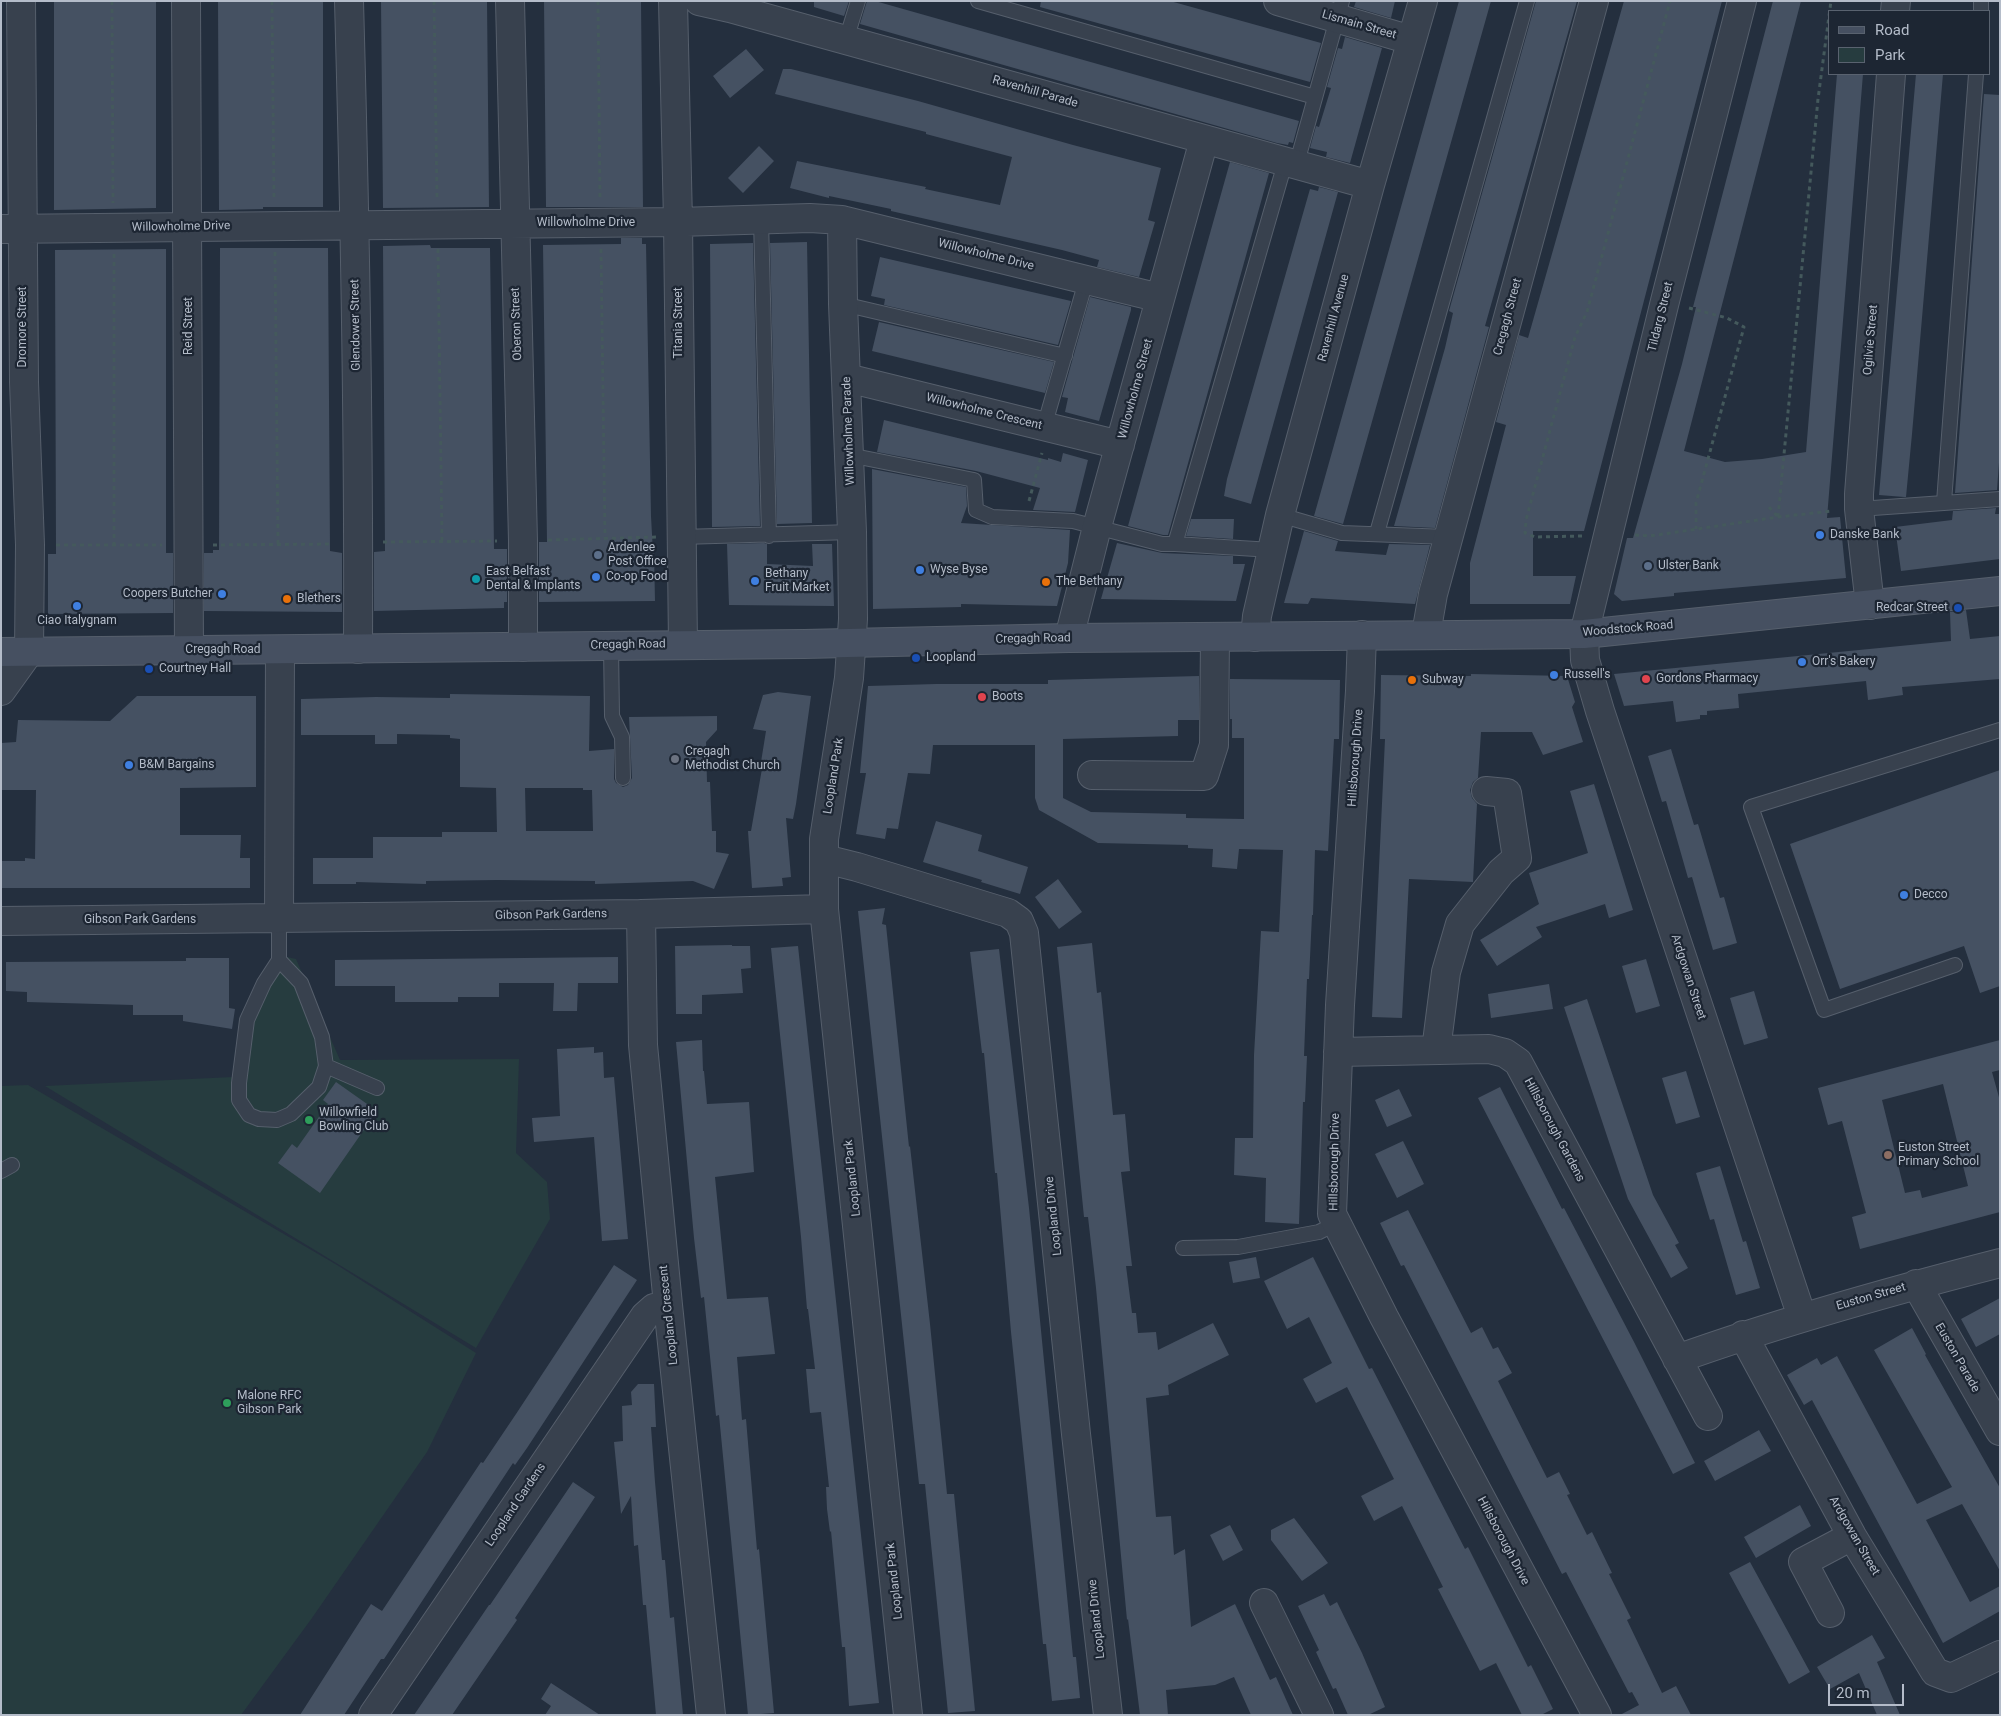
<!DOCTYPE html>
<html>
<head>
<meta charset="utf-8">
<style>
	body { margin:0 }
	#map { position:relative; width:2001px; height:1716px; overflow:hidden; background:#242f3e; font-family:Roboto,sans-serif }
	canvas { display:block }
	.frame { position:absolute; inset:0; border:2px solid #b4bcc9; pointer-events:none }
	.legend { position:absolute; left:1828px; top:10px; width:162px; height:65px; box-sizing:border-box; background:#1d2633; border:1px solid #59626f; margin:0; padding:6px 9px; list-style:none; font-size:15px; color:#b4bcc9 }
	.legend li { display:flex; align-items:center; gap:10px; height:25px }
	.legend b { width:25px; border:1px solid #59626f }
	.scale { position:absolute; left:1828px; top:1684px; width:76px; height:22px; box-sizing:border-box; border:2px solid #b4bcc9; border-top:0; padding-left:6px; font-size:15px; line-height:18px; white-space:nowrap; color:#b4bcc9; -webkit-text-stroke:4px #1d2633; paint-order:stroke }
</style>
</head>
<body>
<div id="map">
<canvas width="2001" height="1716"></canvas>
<div class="frame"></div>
<ul class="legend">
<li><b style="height:6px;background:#465061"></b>Road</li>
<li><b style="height:14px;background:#263c3f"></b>Park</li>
</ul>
<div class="scale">20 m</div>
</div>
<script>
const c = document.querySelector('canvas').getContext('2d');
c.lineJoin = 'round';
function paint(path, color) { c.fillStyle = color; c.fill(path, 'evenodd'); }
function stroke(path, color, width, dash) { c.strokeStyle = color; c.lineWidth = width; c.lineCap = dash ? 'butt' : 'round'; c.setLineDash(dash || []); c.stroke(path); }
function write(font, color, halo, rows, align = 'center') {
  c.font = font + ' Roboto,sans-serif'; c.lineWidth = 4.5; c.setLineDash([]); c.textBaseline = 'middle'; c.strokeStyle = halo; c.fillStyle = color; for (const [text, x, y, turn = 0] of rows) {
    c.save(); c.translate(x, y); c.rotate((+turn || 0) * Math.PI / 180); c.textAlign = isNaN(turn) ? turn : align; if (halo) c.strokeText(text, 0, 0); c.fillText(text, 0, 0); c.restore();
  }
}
paint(new Path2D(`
	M278 955 296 959 340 1060 519 1059 516 1153 547 1182 550 1219 476 1348 45 1086 233 1077Z
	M28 1085 337 1265 476 1353 427 1452 312 1618 241 1715H1V1086Z`), '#263c3f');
paint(new Path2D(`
	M54 1H156V208L54 210Z
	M218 1H323V207H263V209L219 210Z
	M381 1H487L489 207 383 208Z
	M544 1H641L643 207H546Z
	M814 1H849L844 16 814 7Z
	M867 1H875L1299 121 1293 143 1289 142 1288 145 1277 143 860 24Z
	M1041 1H1170L1321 43 1310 82 1040 7Z
	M1356 1H1395L1391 18 1354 7Z
	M1459 1H1491L1343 524 1314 516Z
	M1536 1H1577L1485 326 1489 327 1435 528 1394 526 1445 348 1453 313 1449 311Z
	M1624 1H1722L1584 531H1533V576H1576L1570 604H1470V563L1506 425 1496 422 1519 335 1528 338Z
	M1773 1H1801L1684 451 1725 462 1762 459 1806 452 1837 74H1863L1827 518 1840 517 1846 578 1674 593V596L1622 601 1614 594 1627 538H1633L1682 364 1696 307H1693Z
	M1345 37 1382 48 1350 163 1326 157 1327 152 1310 148 1316 126 1319 127 1331 88 1327 87 1338 48 1342 49Z
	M746 49 764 70 730 98 713 76Z
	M783 69H791L918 101 1073 145 1161 168 1148 220 1155 222 1139 277 1097 267 1099 260 1062 250 891 211V209L829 196V198L790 188 797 161 926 187 925 189 1000 205 1012 157 926 134V132L775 94Z
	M1916 74H1943L1912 434 1906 497H1904L1879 495Z
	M1984 94 2000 95V449L1997 490 1955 493Z
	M759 146 774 161 743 193 728 178Z
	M1230 162 1269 173 1168 535H1163L1128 526Z
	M1319 187 1338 192 1251 504 1224 496 1227 479 1310 189 1318 191Z
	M621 238H642V244H646L651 516 653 553H654L655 601 539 602V542H547L543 245 621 244Z
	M807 242 812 523 777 524 770 243Z
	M753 243 760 526 712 527 710 244Z
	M430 245 431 248H490L494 549H507V602H504V608L374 611V552L385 551 383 246Z
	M220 248H328L330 551 342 553V612L204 611V553H213V550H219Z
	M166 249V553H173V613L48 614V554H56L55 250Z
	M880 257 1071 301 1058 345 884 305 885 299 871 296Z
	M1090 297 1131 307V310L1099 421 1065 412 1068 398 1062 397Z
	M879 322 1054 362 1045 393 872 351Z
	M884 420 1048 460V458L1061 462 1063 453 1088 460 1075 512 1033 510 1040 488 976 471 877 452Z
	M872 469 966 487 967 506 961 523 1070 530 1068 563 1057 606 961 604V607L873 609Z
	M1996 508 1995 514H2000V559L1901 571 1895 527 1952 520 1953 511Z
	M1191 519H1234L1233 539 1186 536Z
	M1304 531 1338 541 1335 551 1386 555 1389 544 1430 545 1415 604 1311 598 1308 604 1284 603Z
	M764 543 767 544V564L813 566 812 544H832L834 606 729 605 727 544Z
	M1117 543 1162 553 1233 556V564H1245L1236 601 1101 599Z
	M1966 610 1970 639 2000 636V679L1902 687 1903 695 1868 700 1866 681 1738 694 1739 708 1707 711V715H1700V719L1676 722 1673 701 1624 706 1614 674 1951 641 1950 612Z
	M1471 674 1567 676 1575 702 1572 707 1583 742 1543 755 1532 732H1481L1478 778 1473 782 1470 790 1472 798 1477 804 1473 882 1409 879 1402 1018 1372 1017 1385 739H1380L1381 675 1471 676Z
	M1199 676V720H1178V736L1063 739V798L1091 812 1186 814V818L1244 819V738H1232V719H1230V679L1340 680 1339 739H1334L1328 851 1315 850 1313 915H1312L1309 979H1307L1304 1056H1307L1305 1102H1303L1299 1224 1265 1222 1266 1178 1234 1175 1235 1138H1253L1254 1055 1261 931 1279 932 1283 850 1239 849 1237 869 1212 867 1213 849 1188 848V845L1098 843 1039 810 1035 798V745H933L930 774 908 773 898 829 887 828 885 839 856 834 866 773H860L868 686 936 684H1048V680Z
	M778 692 811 696 796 804 793 819 786 818 791 877 782 878 783 886 752 888 748 831H751L763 763 761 762 766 731 753 729 763 695Z
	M450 694 590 696 589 751 614 749V779L616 783 623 787 628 785 632 778 629 717 717 716V730L706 742 707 782H710L712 831H716V852L729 854 714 889 693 881 595 884V881L497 880 426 881V884L356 882V884H313V858H373V837H442V832H497L496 788 460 787V739L450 738V735L397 734V744H375V735H301V699L376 697 450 698ZM525 788H583V790H592L593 831H526Z
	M137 696H256V787L180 788V835H241L240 858H250V888H1V861H25V858L35 859 36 790H1V743L16 742 18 720 110 721Z
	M1671 749 1694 825 1698 824 1720 898 1724 897 1737 943 1713 950 1692 877 1688 878 1666 801 1662 802 1648 756Z
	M2000 770V986L1980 993 1964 946 1840 989 1790 844Z
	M1594 784 1633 910 1609 918 1605 904 1536 927 1542 937 1497 966 1480 940 1539 904 1529 873 1588 853 1570 791Z
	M936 821 982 835 978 851 1028 867 1020 894 981 882 982 880 923 862Z
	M1058 879 1082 912 1059 929 1035 897Z
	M885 908 882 924 886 925 909 1147 910 1146 930 1324 947 1494H954L975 1711 948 1713 925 1484H919L858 911Z
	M1092 943 1097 993 1101 992 1113 1115 1125 1114 1130 1171 1121 1172 1132 1266H1126L1132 1313H1136L1138 1333 1156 1332 1158 1350 1213 1323 1229 1355 1168 1385 1169 1395 1146 1398 1156 1517 1171 1516 1174 1555 1185 1549 1191 1627 1235 1604 1270 1680 1276 1677 1293 1715H1251L1234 1677 1215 1685 1166 1690 1168 1715H1140L1128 1619 1127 1620 1096 1288 1088 1217H1084L1057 947Z
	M732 945V946H750L751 968 741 969 743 993 702 995V1014H676L675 946Z
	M798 946 879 1703 849 1706 845 1647H842L831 1531 830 1532 827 1509 826 1487H829L821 1412 810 1413 806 1369H815L808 1309H807L801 1237 771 948Z
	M999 949 1029 1208 1073 1657H1076L1080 1698 1052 1701 1046 1644H1043L1041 1624 1011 1332 997 1173H995L984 1053H982L970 952Z
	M618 957V983H578L577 1011H553L554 983H499V997H458V1002H395V986H335V960Z
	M186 958H229V1008L235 1009 232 1029 183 1021V1015H133V1005L27 1002V992L6 991V962L186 961Z
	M1646 959 1660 1006 1636 1013 1622 966Z
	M1549 984 1553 1009 1491 1018 1488 994Z
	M1754 991 1768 1038 1744 1045 1730 998Z
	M1587 999 1653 1195 1679 1243 1675 1245 1688 1268 1671 1278 1628 1199 1564 1007Z
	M702 1040 703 1071H704L707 1104 749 1102 754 1172 715 1177 727 1299 768 1297 775 1354 737 1357 742 1420 746 1419 757 1550 759 1549 774 1713 748 1715 719 1415 716 1416 704 1297 701 1298 694 1238 676 1042Z
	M2000 1040V1070L1992 1072 2000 1101V1212L1860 1249 1852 1217 1866 1213 1842 1121 1828 1125 1818 1088ZM1943 1084 1968 1186 1922 1198 1920 1190 1905 1193 1882 1100Z
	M594 1047V1053L603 1052 604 1078 614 1077 628 1239 602 1241 594 1137 534 1142 532 1118 560 1116 557 1049Z
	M1686 1071 1700 1117 1676 1124 1662 1078Z
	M336 1082 377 1111 320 1193 278 1163 292 1144 297 1148 328 1104 323 1100Z
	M1500 1087 1562 1209 1564 1208 1634 1342 1695 1463 1673 1474 1478 1098Z
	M1399 1089 1412 1116 1387 1127 1375 1100Z
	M1403 1141 1424 1184 1397 1198 1375 1154Z
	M1720 1166 1743 1242 1746 1241 1760 1288 1736 1295 1714 1219 1710 1220 1696 1173Z
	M1408 1210 1471 1333 1482 1327 1493 1349 1498 1347 1512 1373 1498 1381 1547 1478 1559 1472 1570 1494 1567 1495 1587 1535 1592 1532 1612 1573 1609 1574 1631 1618 1627 1620 1662 1693 1676 1686 1691 1715H1620L1639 1705 1632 1692 1629 1693 1566 1572 1562 1574 1404 1265 1401 1266 1380 1223Z
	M1256 1257 1260 1278 1233 1283 1229 1262Z
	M1313 1257 1369 1369 1372 1368 1465 1549 1468 1547 1528 1667 1531 1665 1553 1709 1541 1715H1522L1496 1663 1480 1671 1438 1589 1443 1587 1402 1506 1374 1521 1361 1496 1394 1479 1347 1387 1316 1403 1303 1379 1332 1363 1309 1317 1287 1329 1264 1281Z
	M614 1265 637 1280 527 1448 515 1465 513 1463 384 1659H381L344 1715H300L371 1604 382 1611 481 1462 483 1463 516 1414Z
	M2000 1298V1334L1976 1347 1961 1319Z
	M1912 1328 1926 1354 1925 1355 2000 1488V1571L1962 1504 1926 1520 1970 1602 2000 1586V1611L1943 1643 1812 1400 1804 1405 1787 1375 1817 1358 1821 1365 1837 1356 1917 1504 1952 1487 1874 1350Z
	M638 1384H654L656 1427H651L655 1482 662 1560H665L670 1618 674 1617 683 1715H656L646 1605H643L638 1545 634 1546 631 1496 621 1514 614 1442 623 1441 622 1406 632 1405 631 1392Z
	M1759 1430 1771 1451 1715 1481 1704 1461Z
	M573 1482 595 1497 515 1618 517 1620 452 1715H414L489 1605H490Z
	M1800 1505 1811 1526 1756 1558 1744 1537Z
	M1294 1518 1328 1563 1302 1581 1271 1540V1530Z
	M1230 1525 1243 1550 1223 1561 1210 1535Z
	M1750 1562 1810 1672 1789 1684 1729 1573Z
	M1324 1594 1330 1606 1337 1602 1362 1653 1385 1707 1368 1715H1348L1336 1688 1333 1689 1316 1652 1319 1650 1298 1606Z
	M1872 1635 1885 1658 1877 1662 1900 1715H1877L1859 1673 1830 1689 1817 1667Z
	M551 1683 600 1715H545L551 1706 541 1699Z`), '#455162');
const lane = new Path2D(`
	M978 1 1315 97
	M1981 11V1
	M846 40 858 1
	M1296 166 1342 1
	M761 220 769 536
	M843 304 1065 356
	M1044 427 1086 281
	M849 455 974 480 976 510 992 517 1073 521 1162 544H1175
	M1944 502 1976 74
	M1859 509 2000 499
	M1280 515 1342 533 1448 537
	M1377 533 1527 1
	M681 537 852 532
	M1272 550 1175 544 1285 163
	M611 646 612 716 622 737 623 778
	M279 960 264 983 247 1020 239 1083V1100L249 1115 259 1119 277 1120 291 1114 319 1087 326 1066 322 1037 301 983 279 960V919
	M1955 965 1824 1010 1751 807 2000 730
	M326 1066 377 1088
	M1 1171 12 1165
	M1183 1248 1238 1247 1319 1232 1337 1223`);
const street = new Path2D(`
	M186 1 189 651
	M349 1C355 217 359 433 358 649
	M510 1 523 541V647
	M673 1 678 222 683 645
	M699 1 730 8 1370 185
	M1278 1 1411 40
	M1742 1 1665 301 1584 634 1585 660 1600 711 1802 1317
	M1895 11 1896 1
	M842 220 843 304 852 532 853 619 849 678 824 839V909L908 1715
	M1 229 678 222 810 218 842 220 1160 298
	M847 378 1120 445
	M1870 605 1859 509V494L1891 74
	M1426 634 1433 594 1594 1
	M1362 635 1360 691 1340 1005 1332 1214 1384 1317 1597 1715
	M1255 637 1257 616 1280 515 1370 185 1423 1
	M1069 638 1097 527 1204 140
	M1 691 29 652 30 545 24 382 21 1
	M1092 775 1204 776 1214 745 1215 638
	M825 859 857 867 1008 913 1019 921 1024 933 1076 1434 1108 1715
	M641 914 643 1045 668 1305 711 1715
	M279 919 280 650
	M1 921 641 914 824 909
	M1436 1050 1446 972 1460 924 1501 872 1517 858 1507 793 1486 791
	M1338 1052 1489 1049 1505 1053 1518 1062 1708 1416
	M1916 1284 2000 1431
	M1743 1335 1852 1536 1935 1672 1951 1678 2000 1655
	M1677 1359C1783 1321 1891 1291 2000 1263
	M1264 1603 1319 1715
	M1830 1613 1803 1562 1852 1536
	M373 1715 645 1316 654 1308 668 1305`);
const secondary = new Path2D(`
	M1 652 804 644 1069 638 1584 634 2000 591`);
stroke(lane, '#565f6c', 16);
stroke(street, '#565f6c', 30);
stroke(secondary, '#565f6c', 30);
stroke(new Path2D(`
	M112 1 113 203
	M272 1 274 201
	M434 1 437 198
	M598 1 600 198
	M438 249 442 541
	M601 249 605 538
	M275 252 278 544
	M1689 308 1727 318 1744 327 1696 503V529
	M1029 501 1042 453
	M1769 507 1777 516
	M1778 517 1818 99 1831 1
	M1635 535 1650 536 1778 517 1832 511
	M1582 536 1535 537 1525 533 1526 520 1575 337 1587 312 1670 1
	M548 540 657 537
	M383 542 497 541
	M56 545H162
	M213 545 332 544
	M114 546V254`), '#44595c', 3, [4, 4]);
stroke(lane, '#38414e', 14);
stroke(street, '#38414e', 28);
stroke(secondary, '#465061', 28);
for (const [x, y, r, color] of [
	[1820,535,5,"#3f7fe0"],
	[598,555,5,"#5c6f8a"],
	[1648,566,5,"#5c6f8a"],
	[920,570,5,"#3f7fe0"],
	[596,577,5,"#3f7fe0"],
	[476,579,5,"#0f9aa8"],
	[755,581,5,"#3f7fe0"],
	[1046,582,5,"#e8710a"],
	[222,594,5,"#3f7fe0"],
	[287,599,5,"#e8710a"],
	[77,606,5,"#3f7fe0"],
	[1958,608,5,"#1a4fb4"],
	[916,658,5,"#1a4fb4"],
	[1802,662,5,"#3f7fe0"],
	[149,669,5,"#1a4fb4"],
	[1554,675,5,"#3f7fe0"],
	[1646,679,5,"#e0444e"],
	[1412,680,5,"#e8710a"],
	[982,697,5,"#e0444e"],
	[675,759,5,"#6b7280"],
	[129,765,5,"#3f7fe0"],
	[1904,895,5,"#3f7fe0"],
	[309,1120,5,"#2e9e5b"],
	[1888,1155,5,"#8d6e63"],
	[227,1403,5,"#2e9e5b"]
]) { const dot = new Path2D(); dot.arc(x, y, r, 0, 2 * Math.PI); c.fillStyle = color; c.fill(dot); stroke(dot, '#1d2633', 2); }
write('12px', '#b4bcc9', '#1d2633', [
	["Lismain Street",1359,25,16],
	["Ravenhill Parade",1035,92,16],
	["Willowholme Drive",586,223],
	["Willowholme Drive",181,227,-1],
	["Willowholme Drive",986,255,14],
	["Cregagh Street",1508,317,-75],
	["Tildarg Street",1661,317,-76],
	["Ravenhill Avenue",1334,318,-75],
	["Titania Street",679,323,-90],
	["Oberon Street",517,324,-92],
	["Glendower Street",356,325,-91],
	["Reid Street",189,326,-90],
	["Dromore Street",23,327,-90],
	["Ogilvie Street",1871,340,-85],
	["Willowholme Street",1136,389,-75],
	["Willowholme Crescent",984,412,14],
	["Willowholme Parade",849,431,-92],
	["Woodstock Road",1628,629,-5],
	["Cregagh Road",1033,639,-1],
	["Cregagh Road",628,645,-1],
	["Cregagh Road",223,650],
	["Hillsborough Drive",1356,758,-86],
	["Loopland Park",834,776,-81],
	["Gibson Park Gardens",551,915,-1],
	["Gibson Park Gardens",140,920],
	["Ardgowan Street",1688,977,72],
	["Hillsborough Gardens",1554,1130,62],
	["Hillsborough Drive",1335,1162,-89],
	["Loopland Park",853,1178,-96],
	["Loopland Drive",1054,1216,-96],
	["Euston Street",1871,1297,-16],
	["Loopland Crescent",669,1315,-96],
	["Euston Parade",1957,1358,60],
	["Loopland Gardens",516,1505,-56],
	["Ardgowan Street",1854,1536,60],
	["Hillsborough Drive",1503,1541,62],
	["Loopland Park",895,1581,-96],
	["Loopland Drive",1097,1619,-96]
]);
write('12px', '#b4bcc9', '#1d2633', [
	["Danske Bank",1830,535],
	["Ardenlee",608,548],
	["Post Office",608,562],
	["Ulster Bank",1658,566],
	["Wyse Byse",930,570],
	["East Belfast",486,572],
	["Dental & Implants",486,586],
	["Bethany",765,574],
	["Fruit Market",765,588],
	["Co-op Food",606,577],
	["The Bethany",1056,582],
	["Coopers Butcher",212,594,"right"],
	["Blethers",297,599],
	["Redcar Street",1948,608,"right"],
	["Ciao Italygnam",77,621,"center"],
	["Loopland",926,658],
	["Orr's Bakery",1812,662],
	["Courtney Hall",159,669],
	["Russell's",1564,675],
	["Gordons Pharmacy",1656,679],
	["Subway",1422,680],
	["Boots",992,697],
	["Cregagh",685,752],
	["Methodist Church",685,766],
	["B&M Bargains",139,765],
	["Decco",1914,895],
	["Willowfield",319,1113],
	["Bowling Club",319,1127],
	["Euston Street",1898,1148],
	["Primary School",1898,1162],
	["Malone RFC",237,1396],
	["Gibson Park",237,1410]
], 'left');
</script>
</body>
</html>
